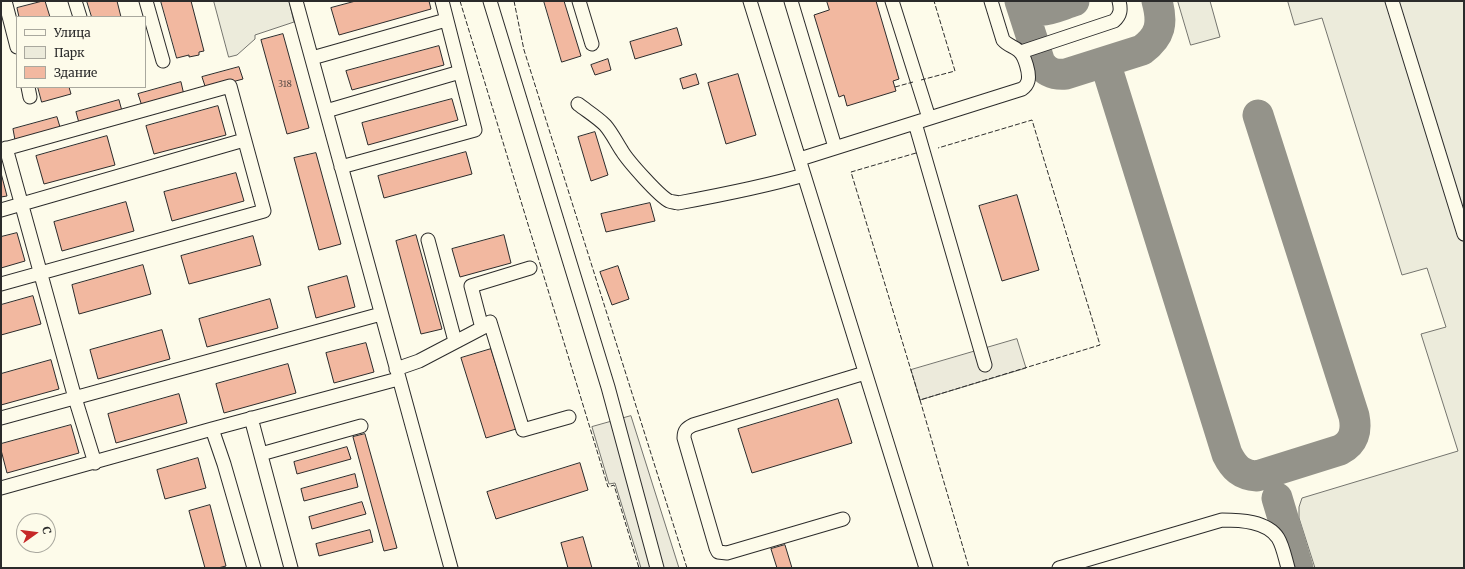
<!DOCTYPE html>
<html>
<head>
<meta charset="utf-8">
<style>
	body { margin:0 }
	#map { position:relative; width:1465px; height:569px; overflow:hidden; background:#fdfbea; font-family:Merriweather,serif }
	canvas { display:block }
	.frame { position:absolute; inset:0; border:2px solid #2b2b2b; pointer-events:none }
	.legend { position:absolute; left:16px; top:16px; width:130px; height:72px; box-sizing:border-box; background:#fdfbea; border:1px solid #a9a89e; margin:0; padding:5px 7px; list-style:none; font-size:12px; color:#2b2b2b }
	.legend li { display:flex; align-items:center; gap:8px; height:20px }
	.legend b { width:20px; border:1px solid #a9a89e }
	.north { position:absolute; left:16px; top:513px; width:40px; height:40px; box-sizing:border-box; background:#fdfbea; border:1px solid #a9a89e; border-radius:50%; rotate:76deg; font-size:11px; font-weight:700; line-height:16px; text-align:center; color:#2b2b2b }
	.north::after { content:''; display:block; margin:auto; width:14px; height:18px; background:#c62828; clip-path:polygon(50% 0,100% 100%,50% 72%,0 100%) }
</style>
</head>
<body>
<div id="map">
<canvas width="1465" height="569"></canvas>
<div class="frame"></div>
<ul class="legend">
<li><b style="height:5px;background:#fdfbea"></b>Улица</li>
<li><b style="height:11px;background:#ecebdb"></b>Парк</li>
<li><b style="height:11px;background:#f2b8a0"></b>Здание</li>
</ul>
<div class="north">С</div>
</div>
<script>
const c = document.querySelector('canvas').getContext('2d');
c.lineJoin = 'round';
function paint(path, color) { c.fillStyle = color; c.fill(path, 'evenodd'); }
function stroke(path, color, width, dash) { c.strokeStyle = color; c.lineWidth = width; c.lineCap = dash ? 'butt' : 'round'; c.setLineDash(dash || []); c.stroke(path); }
function write(font, color, halo, rows, align = 'center') {
  c.font = font + ' Merriweather,serif'; c.lineWidth = 3; c.setLineDash([]); c.textBaseline = 'middle'; c.strokeStyle = halo; c.fillStyle = color; for (const [text, x, y, turn = 0] of rows) {
    c.save(); c.translate(x, y); c.rotate((+turn || 0) * Math.PI / 180); c.textAlign = isNaN(turn) ? turn : align; if (halo) c.strokeText(text, 0, 0); c.fillText(text, 0, 0); c.restore();
  }
}
const green = new Path2D(`
	M214 1H289L294 22 255 35V39L237 55 229 57Z
	M1178 1H1210L1220 37 1191 45Z
	M1288 1H1390L1464 240V568H1315L1299 518V507L1302 498 1458 451 1421 334 1446 327 1427 268 1402 275 1322 18 1295 25Z
	M1397 1H1464V218Z`);
paint(green, '#ecebdb');
stroke(green, '#74746e', 1);
const parking = new Path2D(`
	M1017 339 1026 368 920 400 911 370Z
	M631 416 679 568H641L615 483 609 484 592 427Z`);
paint(parking, '#eceadb');
stroke(parking, '#74746e', 1);
stroke(new Path2D(`
	M1020 1 1040 63C1047 73 1055 75 1066 74L1142 50C1161 36 1163 23 1157 1
	M1021 2C1034 19 1057 6 1074 1
	M1105 62 1227 454C1234 468 1241 475 1257 476L1340 450C1354 443 1357 431 1354 416L1258 115
	M1277 498 1298 568`), '#94938a', 31);
const building = new Path2D(`
	M43 1H45L50 17H19L17 8Z
	M87 1H117L121 17H92Z
	M161 1H191L204 51 199 52V55L189 57V55L177 58Z
	M356 1H429L431 9 339 35 331 8Z
	M544 1H564L581 56 562 62Z
	M827 1H876L899 79 893 81 896 91 847 106 844 95 839 97 814 15 829 10Z
	M677 28 682 45 635 59 630 42Z
	M283 34 309 128 287 134 261 40Z
	M439 46 444 65 352 90 346 71Z
	M608 59 611 70 595 75 591 65Z
	M239 67 243 79 206 89 202 77Z
	M696 74 699 84 683 89 680 79Z
	M738 74 756 135 726 144 708 83Z
	M181 82 184 95 142 106 138 94Z
	M38 87H69L71 94 42 102Z
	M452 99 458 120 368 145 362 123Z
	M119 100 122 111 79 123 76 112Z
	M218 106 226 135 154 154 146 126Z
	M57 117 60 127 15 140 13 129Z
	M595 132 608 175 591 181 578 137Z
	M107 136 115 165 44 184 36 156Z
	M466 152 472 174 384 198 378 176Z
	M316 153 341 244 319 250 294 158Z
	M1 173 7 196 1 197Z
	M236 173 244 201 172 221 164 192Z
	M1017 195 1039 270 1002 281 979 206Z
	M126 202 134 231 62 251 54 222Z
	M650 203 655 221 606 232 601 214Z
	M17 233 25 261 1 268V237Z
	M416 235 442 329 421 334 396 241Z
	M504 235 511 263 460 277 452 249Z
	M253 236 261 265 189 284 181 256Z
	M143 265 151 294 79 314 72 285Z
	M618 266 629 299 612 305 600 272Z
	M347 276 355 307 316 318 308 287Z
	M33 296 41 324 1 335V305Z
	M270 299 278 328 207 347 199 319Z
	M162 330 170 359 98 379 90 350Z
	M366 343 374 372 334 383 326 353Z
	M491 349 516 429 486 438 461 358Z
	M51 360 59 389 1 405V374Z
	M288 364 296 393 224 413 216 384Z
	M179 394 187 423 116 443 108 414Z
	M838 399 852 443 752 473 738 429Z
	M71 425 79 453 7 473 1 450V444Z
	M365 434 397 548 384 551 353 437Z
	M347 447 351 459 297 474 294 462Z
	M198 458 206 488 165 499 157 470Z
	M580 463 588 490 496 519 487 492Z
	M355 474 358 487 304 501 301 489Z
	M362 502 366 514 312 529 309 517Z
	M210 505 226 566 218 568H205L189 511Z
	M370 530 373 542 319 556 316 544Z
	M583 537 592 568H568L561 543Z
	M785 545 792 568H777L771 549Z`);
paint(building, '#f2b8a0');
stroke(building, '#2b2b2b', 1);
const minor = new Path2D(`
	M5 1 17 47
	M75 1 80 17
	M146 1 163 61
	M296 1 451 568
	M490 1 608 387 657 568
	M579 1 592 44
	M750 1 926 568
	M791 1 835 147
	M892 1 929 118
	M1392 1 1464 234
	M1021 52 1114 21C1121 15 1121 9 1119 1
	M312 58 446 20
	M28 87 30 97
	M578 104C587 111 597 117 605 125 612 133 616 142 622 151 628 161 659 196 669 201 672 202 675 202 678 203 721 195 763 187 804 175
	M326 111 460 72
	M915 123 985 365
	M6 148 75 398 95 463
	M1 150 230 86 264 211 1 284
	M800 159 1022 89C1025 87 1027 85 1028 81 1030 74 1025 56 1019 51 1014 46 1008 46 1003 40L991 1
	M341 167 475 130 442 1
	M1 210 244 140
	M428 240 455 341
	M482 328 471 286 530 268
	M396 369 419 361 482 328 490 322 523 430 569 417
	M1 418 381 314
	M251 418 291 568
	M212 429 224 464 254 568
	M261 454 361 426
	M1 488 212 429 398 379
	M843 519 727 553 718 552 716 548 684 438C684 430 687 428 693 425L865 373
	M1059 568 1222 520C1240 520 1267 521 1278 538 1283 546 1285 558 1288 568`);
stroke(minor, '#2b2b2b', 15);
stroke(minor, '#fdfbea', 13);
stroke(new Path2D(`
	M460 1 608 487 614 485 639 568
	M514 1 524 50 687 568
	M921 80 955 71 934 1
	M895 87 913 82
	M916 153 851 172 920 400 1100 345 1032 120 938 148
	M920 400 969 568`), '#2b2b2b', 1, [5, 2]);
write('9px', '#5d4e48', null, [
	["318",285,84]
]);
</script>
</body>
</html>
